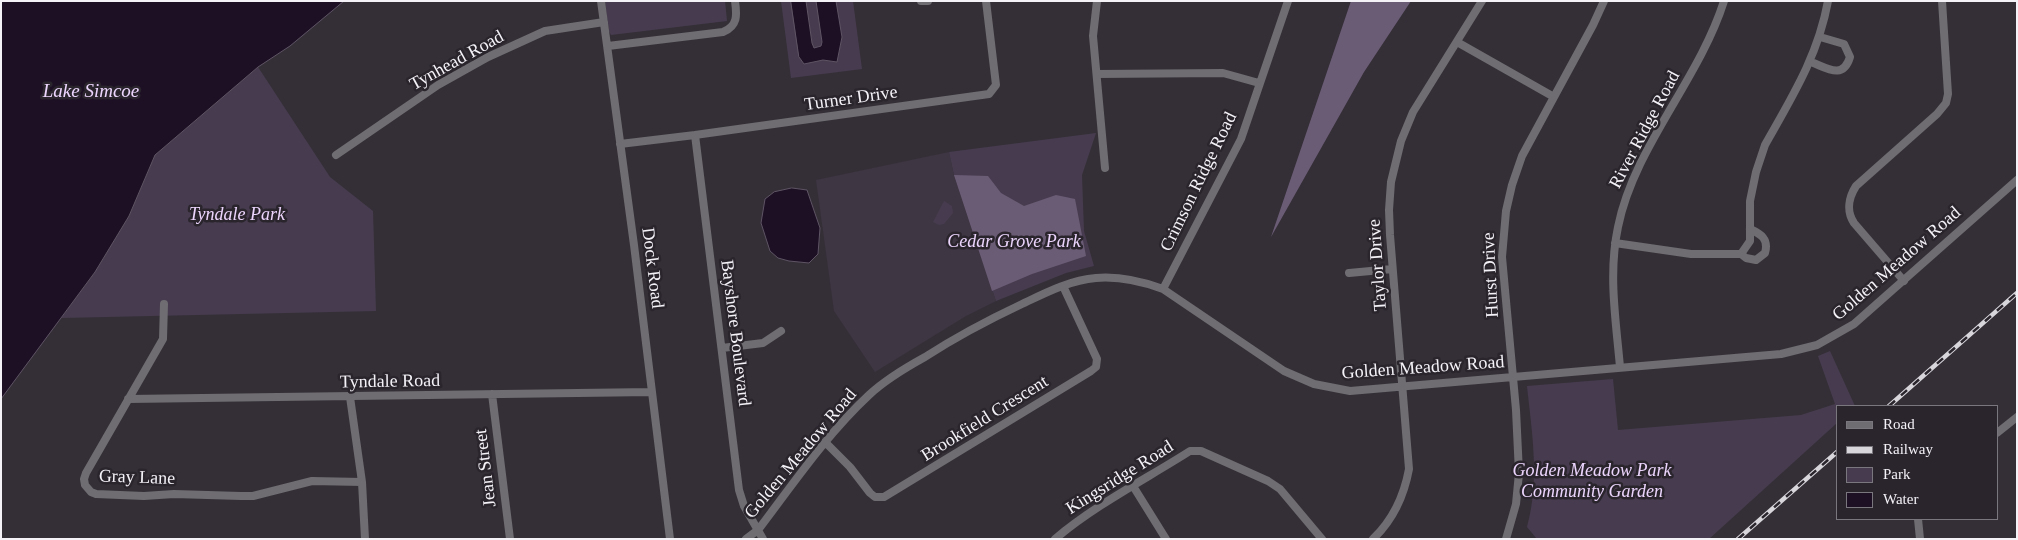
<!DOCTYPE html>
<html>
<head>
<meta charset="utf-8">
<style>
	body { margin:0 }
	#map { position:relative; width:2018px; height:540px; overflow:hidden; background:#342f37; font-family:Georgia,serif }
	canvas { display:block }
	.frame { position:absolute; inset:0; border:2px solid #f4f1f7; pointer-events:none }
	.legend { position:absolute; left:1836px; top:405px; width:162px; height:115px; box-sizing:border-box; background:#2a252d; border:1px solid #7b777e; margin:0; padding:6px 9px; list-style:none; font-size:15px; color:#f4f1f7 }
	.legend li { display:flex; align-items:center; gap:10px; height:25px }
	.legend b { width:25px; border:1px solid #7b777e }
</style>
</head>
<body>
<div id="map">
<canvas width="2018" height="540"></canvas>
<div class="frame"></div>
<ul class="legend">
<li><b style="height:6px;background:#6f6d71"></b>Road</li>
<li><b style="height:6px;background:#d8d5db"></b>Railway</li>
<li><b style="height:14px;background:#473c4f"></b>Park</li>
<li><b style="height:14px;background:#1d1025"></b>Water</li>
</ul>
</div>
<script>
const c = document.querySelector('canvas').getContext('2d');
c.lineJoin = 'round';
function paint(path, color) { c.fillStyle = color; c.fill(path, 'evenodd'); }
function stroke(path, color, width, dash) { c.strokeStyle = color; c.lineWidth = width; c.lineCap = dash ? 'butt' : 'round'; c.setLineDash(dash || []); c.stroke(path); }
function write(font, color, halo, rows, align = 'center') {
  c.font = font + ' Georgia,serif'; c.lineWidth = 5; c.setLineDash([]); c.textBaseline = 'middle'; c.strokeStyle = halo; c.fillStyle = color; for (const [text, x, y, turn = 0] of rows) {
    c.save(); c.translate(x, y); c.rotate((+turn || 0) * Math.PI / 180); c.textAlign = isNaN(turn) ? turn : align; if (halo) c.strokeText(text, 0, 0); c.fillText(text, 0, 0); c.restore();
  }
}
paint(new Path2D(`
	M949 152 954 175 996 301 966 316 875 372 834 311 816 180Z`), '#3e3643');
paint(new Path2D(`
	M605 1H725L727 21 611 35 609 31Z
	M781 1H853L862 69 791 78Z
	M258 67 330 177 373 211 376 311 61 318 95 272 129 216 155 155Z
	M1096 133 1082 175 1084 231 1094 266 1066 273 996 301 954 175 949 152Z
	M944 201 952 206 953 213 944 224 939 225 933 222Z
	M1830 351 1855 406H1837V423L1709 539H1537L1527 527C1540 480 1532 433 1527 386L1613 379 1618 430 1801 415 1835 404 1818 356Z`), '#473c4f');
paint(new Path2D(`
	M1351 1H1411L1364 72 1271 237Z
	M954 175 988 176 1001 193 1024 206 1056 195 1075 199 1086 256 1032 274 992 291Z`), '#6b5c76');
const water = new Path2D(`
	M1 1H344L290 46 258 67 155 155 129 216 95 272 1 399Z
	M791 1H806L812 43 814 48 821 46 822 42 816 1H836L842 37 837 62 823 60 804 64 799 57Z
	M792 188 807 190 820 228 818 254 809 263 789 261 778 258 770 251 761 223 765 199 774 192Z`);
paint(water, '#1d1025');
stroke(water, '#5e5464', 1);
stroke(new Path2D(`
	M601 1 634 245 670 539
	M921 1H928
	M1097 1 1093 36 1105 168
	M1457 42 1554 97
	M608 46 723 32C738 26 737 15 735 1
	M1811 62C1827 68 1843 80 1850 57L1844 44 1820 37
	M1097 74 1223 73 1259 83
	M695 135 739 490 744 506 763 539
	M620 144 695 135 989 94 996 85 986 1
	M336 155 438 85 488 57 545 31 604 22
	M1615 243 1691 254H1741L1750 241V201L1756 172 1765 145C1792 97 1818 56 1828 1
	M1741 254 1746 258 1756 260 1765 253C1769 239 1761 234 1750 229
	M1349 273 1392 269
	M1904 281 1854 223C1846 211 1849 197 1856 186L1937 114 1946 103 1948 94 1942 1
	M1163 289 1241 139 1288 1
	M164 304 163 339 86 473 84 479 85 485 91 492 96 494 144 496 174 494 241 496H253L312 481 362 482
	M722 348 763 343 781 331
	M1620 367C1616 321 1608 274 1618 227 1634 147 1699 80 1724 1
	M492 394 510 539
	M350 397 362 482 365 539
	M128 399 652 392
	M1997 433 2017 417
	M825 442 850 467 870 493 875 497H884L1091 371 1096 367 1097 359 1063 286
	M1133 486 1166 539
	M1918 519 1920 539
	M746 539 758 530C793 484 826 435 869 395 885 380 905 368 925 357 956 337 988 320 1022 304 1045 293 1070 280 1096 278 1120 276 1141 281 1163 289L1284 371 1314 384 1350 391 1781 354 1817 345 1854 324 2017 180
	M1055 539C1095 505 1146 479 1190 451H1201L1268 481 1280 489 1322 539
	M1373 539C1394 519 1404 496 1409 469L1390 235 1389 210 1391 182 1401 141 1413 112 1482 1
	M1506 539 1516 504 1519 473 1516 410 1502 257 1506 211 1512 185 1522 156 1593 25 1604 1`), '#6f6d71', 8);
const rail = new Path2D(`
	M1889 406 2017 293
	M1738 539 1837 452`);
stroke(rail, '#d8d5db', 4.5);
stroke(rail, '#2a252d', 2.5, [8]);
write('18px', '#f4f1f7', '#2a252d', [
	["Tynhead Road",457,61,-29],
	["Turner Drive",851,99,-8],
	["River Ridge Road",1645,130,-62],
	["Crimson Ridge Road",1199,182,-64],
	["Golden Meadow Road",1897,264,-41],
	["Taylor Drive",1378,265,-94],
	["Dock Road",652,268,83],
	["Hurst Drive",1491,275,-93],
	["Bayshore Boulevard",735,333,83],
	["Golden Meadow Road",1423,368,-4],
	["Tyndale Road",390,382,-1],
	["Brookfield Crescent",985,419,-32],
	["Golden Meadow Road",801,454,-50],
	["Jean Street",486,468,-97],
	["Gray Lane",137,478,2],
	["Kingsridge Road",1120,478,-32]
]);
write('italic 18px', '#ecd5fd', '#2a252d', [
	["Tyndale Park",237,215],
	["Cedar Grove Park",1014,242],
	["Golden Meadow Park",1592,471],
	["Community Garden",1592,492]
]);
write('italic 19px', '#edd6fe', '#2a252d', [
	["Lake Simcoe",91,92]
]);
</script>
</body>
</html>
